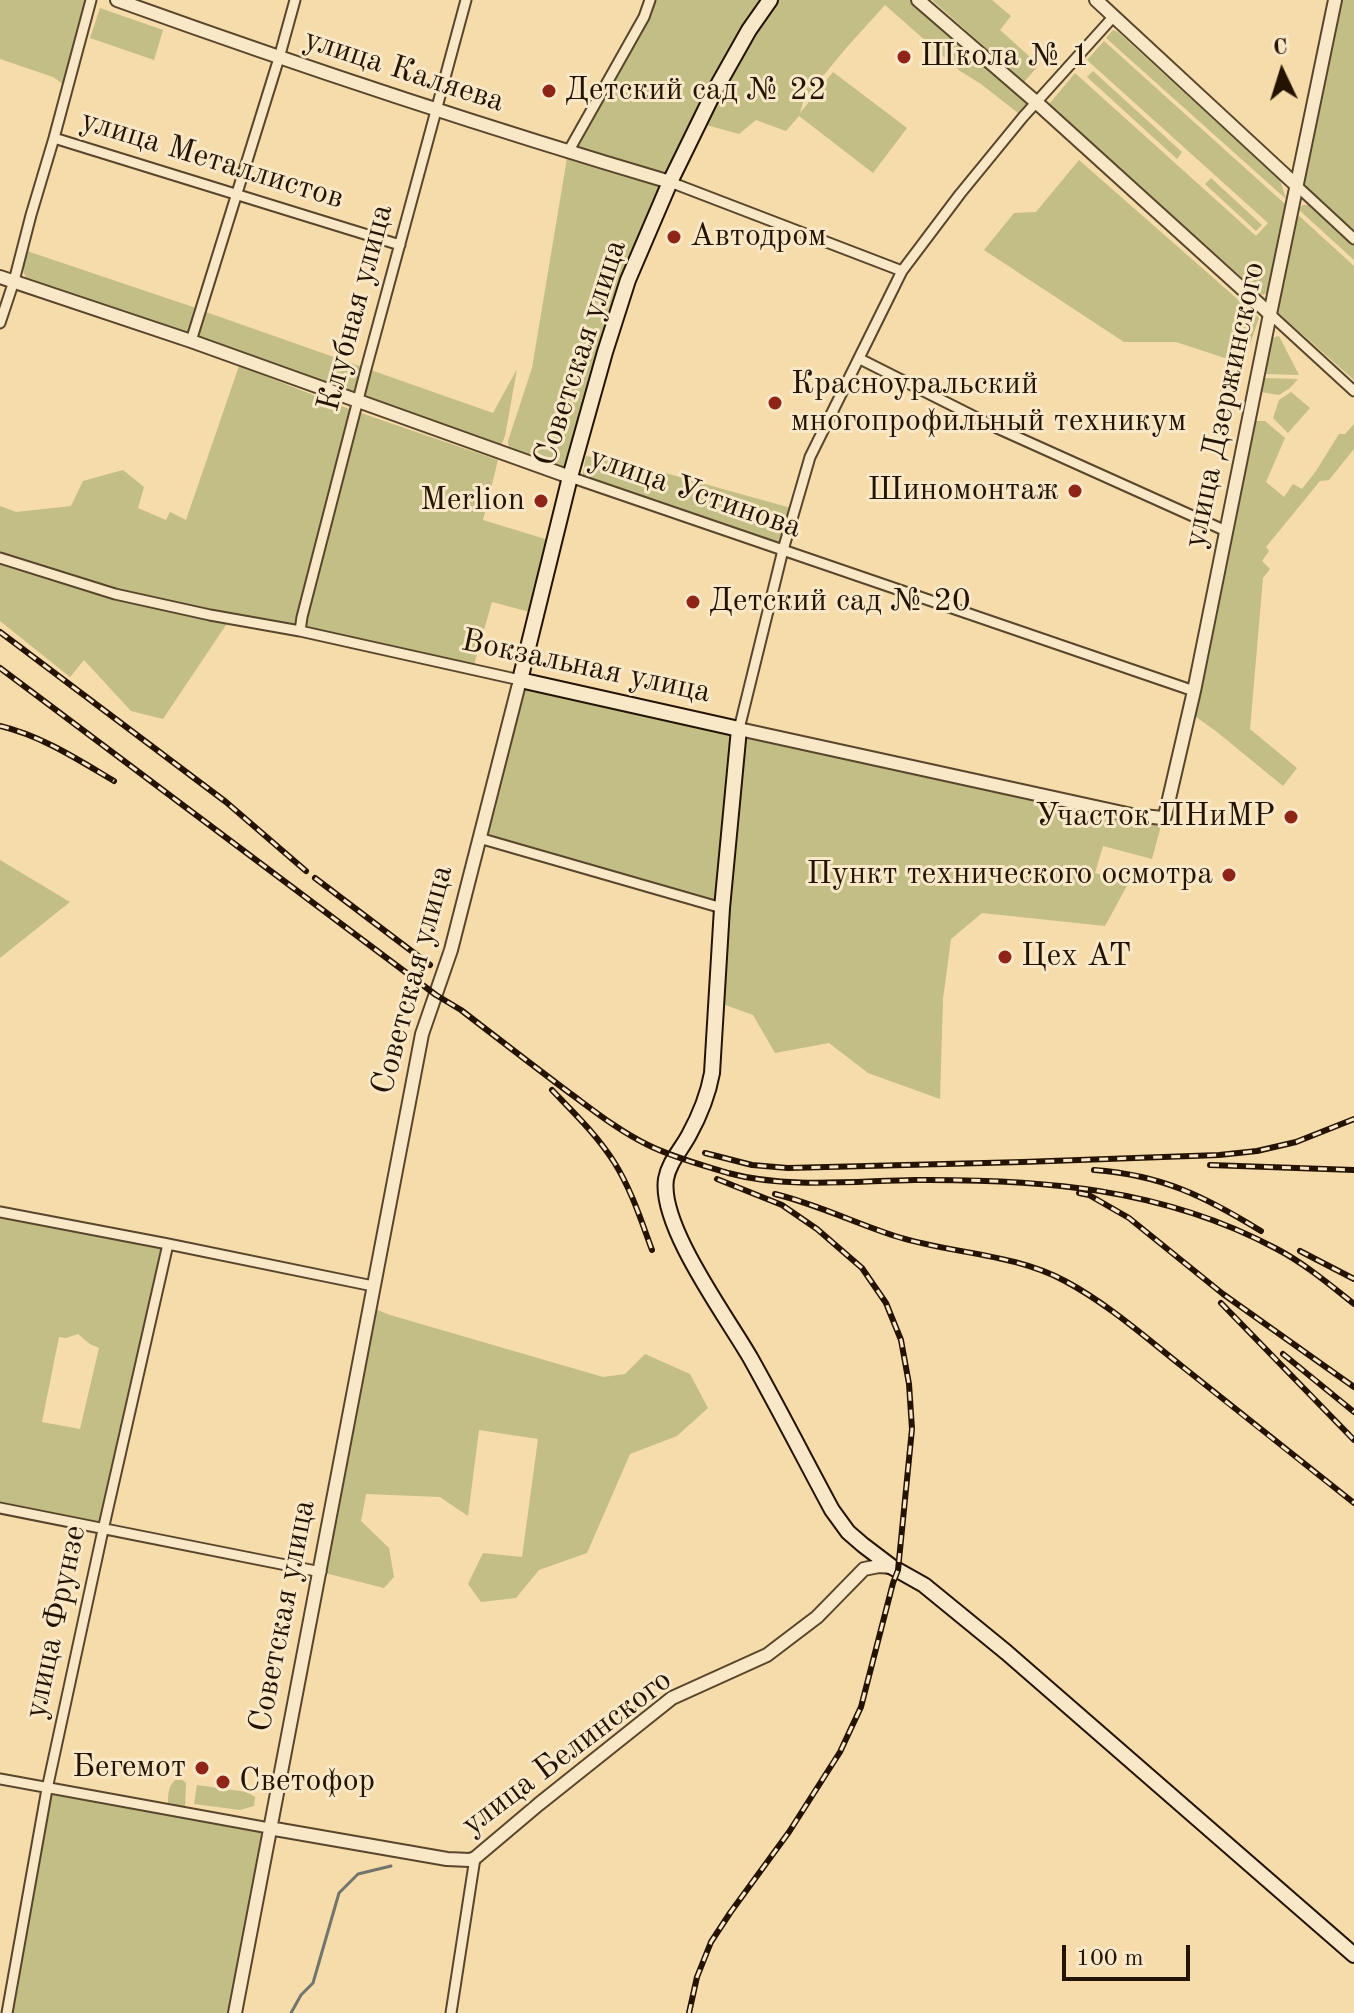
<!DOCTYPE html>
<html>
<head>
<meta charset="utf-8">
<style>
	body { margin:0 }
	#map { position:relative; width:1354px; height:2013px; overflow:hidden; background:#f6dbab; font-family:"Old Standard TT",serif }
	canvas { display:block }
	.north { position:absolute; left:1242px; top:32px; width:80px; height:80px; -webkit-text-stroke:6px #f9e8c8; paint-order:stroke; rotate:356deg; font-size:22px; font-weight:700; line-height:32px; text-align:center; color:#231300 }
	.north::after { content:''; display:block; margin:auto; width:28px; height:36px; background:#231300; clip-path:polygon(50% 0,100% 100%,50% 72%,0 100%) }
	.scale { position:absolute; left:1062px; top:1945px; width:128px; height:36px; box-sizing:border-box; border:4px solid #231300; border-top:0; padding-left:10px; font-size:24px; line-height:28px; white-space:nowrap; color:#231300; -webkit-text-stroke:6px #f9e8c8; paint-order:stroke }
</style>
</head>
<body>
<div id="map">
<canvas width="1354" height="2013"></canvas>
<div class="north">С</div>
<div class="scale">100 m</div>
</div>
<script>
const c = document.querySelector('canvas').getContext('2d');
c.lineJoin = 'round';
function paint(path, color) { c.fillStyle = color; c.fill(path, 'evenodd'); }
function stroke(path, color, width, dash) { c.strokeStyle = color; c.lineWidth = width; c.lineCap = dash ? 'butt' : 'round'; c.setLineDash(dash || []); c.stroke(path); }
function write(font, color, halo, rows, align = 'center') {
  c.font = font + ' "Old Standard TT",serif'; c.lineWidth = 6; c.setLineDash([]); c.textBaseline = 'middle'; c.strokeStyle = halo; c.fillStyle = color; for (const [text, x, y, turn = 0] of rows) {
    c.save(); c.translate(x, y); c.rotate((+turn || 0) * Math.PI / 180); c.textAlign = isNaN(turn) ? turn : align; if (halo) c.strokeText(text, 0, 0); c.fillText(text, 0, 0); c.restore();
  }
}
paint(new Path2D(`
	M0 0H91L67 87 53 77 0 59Z
	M650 0H918L1036 102 1023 117 981 84 960 71 885 5 847 47 804 99 800 113 833 72 907 128 873 173 799 116 786 131 756 120 739 134 699 123 628 280 570 477 509 450 508 441 532 368 568 152Z
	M932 0H992L1011 16 1000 30 1039 65 1024 82Z
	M1335 0H1354V239L1297 186Z
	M100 8 163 30 154 60 90 38Z
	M1113 30 1118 32 1280 180 1286 199 1106 38Z
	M1104 41 1285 204 1267 293 1262 295 1050 106V103L1075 73 1256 236 1268 223 1087 60Z
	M1093 71 1182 152 1177 159 1087 77Z
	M1079 160 1259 318 1243 364 1176 342H1124L984 250 1014 213 1036 212Z
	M1211 178 1262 225 1256 231 1205 184Z
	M1303 205H1310L1315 208 1354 244V260L1298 209Z
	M1297 214 1354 266V380L1276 311Z
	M27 251 196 308 188 333 27 280C21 269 23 262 27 251Z
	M203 311 493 413 517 369 505 436 501 446 355 395 194 336Z
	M1279 336 1299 375 1266 374 1271 342 1273 338Z
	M239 366 352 410 498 460 483 520 555 542 534 613 492 602 473 668 230 619 163 719 131 711 84 660 70 677 0 621V506L16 512 71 506 83 481 123 470 144 487 138 508 166 520 170 512 186 520Z
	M1233 377 1238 380V385L1230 424 1227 427 1220 426 1215 416 1222 381 1227 378Z
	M1264 378 1298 379 1290 388 1279 395 1261 392Z
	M1291 392 1310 408 1288 433 1273 418 1279 400Z
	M1255 421H1265L1285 438 1266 482 1284 497 1293 484 1302 489 1316 471 1339 434H1345L1354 424V449L1329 480 1320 481 1266 547 1269 551 1262 561 1270 569 1263 578 1250 729 1297 768 1283 786 1217 732 1192 714Z
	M586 456 669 474 791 508 779 546 582 478Z
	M520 680 1163 818 1152 859 1103 846 1095 873 1129 882 1105 926 982 913 951 939 943 999 940 1099 868 1073 829 1043 775 1053 753 1015 717 1002 722 908 479 838Z
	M0 860 70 902 0 958Z
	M0 1212 168 1244 103 1530 0 1508ZM78 1334 90 1344 99 1348 80 1429 42 1422 59 1337 66 1338Z
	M370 1307 390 1315 603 1377 625 1374 645 1354 690 1374 708 1408 677 1436 630 1454 587 1553 539 1570 516 1598 481 1602 468 1584 483 1553 522 1557 538 1439 479 1430 468 1516 440 1497 366 1494 361 1521 389 1548 394 1577 384 1588 321 1572Z
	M175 1780H182L186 1783 185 1808 168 1804C168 1796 168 1786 175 1780Z
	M197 1785 247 1792 255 1797 254 1806 240 1810 194 1804Z
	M47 1789 269 1828 235 2013H7Z`), '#c2be85');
stroke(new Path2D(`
	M291 2013 301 1995 313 1983 339 1893 358 1874 391 1866`), '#70766d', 3);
const minor = new Path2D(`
	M54 138 400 245
	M568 152 644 17 650 0
	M670 182 902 271
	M1297 186 1354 239
	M1270 314 1354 391
	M0 323 14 281 31 215 54 138 91 0
	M191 341 279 58 295 0
	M860 359 997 428 1226 531
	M570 477 1194 691
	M0 558 115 594 210 615 300 631 520 680
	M300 631 302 617 366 369 466 0
	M739 729 783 550 810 457 902 271 960 194 1023 117 1114 16
	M479 838 722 908
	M0 1212 168 1244 373 1286
	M0 1508 321 1572
	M0 1779 269 1828
	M7 2013 47 1789 103 1530 168 1244
	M451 2013 475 1858`);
const tertiary = new Path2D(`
	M117 0C300 66 484 127 670 182
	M918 0 1036 102 1270 314
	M1096 0 1297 186
	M0 277 191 341 570 477
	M739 729 1132 815 1163 818 1165 816 1194 691 1270 314 1335 0
	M269 1828 447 1859 470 1860 475 1858 539 1804 672 1698 767 1655 817 1617 864 1569 879 1566 892 1567
	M235 2013 422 1034 451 950 520 680`);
const secondary = new Path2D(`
	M770 0 749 30 714 92 670 182 628 280 605 352 570 477 520 680 739 729 722 908 712 1073C708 1095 700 1115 689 1135 681 1150 669 1162 666 1179 659 1226 727 1317 751 1359 779 1409 805 1460 832 1510L848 1532 863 1545 892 1567 924 1585 1006 1652 1354 1955`);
stroke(minor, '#58452b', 13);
stroke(tertiary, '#58452b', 16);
stroke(secondary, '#231300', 18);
stroke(minor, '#f9e8c8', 9);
stroke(tertiary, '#f9e8c8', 12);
stroke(secondary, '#f9e8c8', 14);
const rail = new Path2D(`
	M0 632 226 802 306 871
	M0 668 436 995 461 1010C496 1037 531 1064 567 1091 593 1110 619 1131 648 1145 672 1157 702 1165 728 1173 788 1189 854 1181 915 1180 1041 1179 1162 1188 1275 1248 1304 1263 1329 1284 1354 1304
	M0 726C42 736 77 759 114 781
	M315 878 430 965
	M552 1090C574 1113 597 1135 614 1162 631 1189 641 1220 652 1250
	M705 1153 752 1165 788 1168 1023 1162 1219 1155 1257 1151 1296 1142 1354 1119
	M1210 1165 1354 1170
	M1094 1170C1162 1175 1204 1196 1261 1231
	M1079 1193 1089 1195 1129 1218 1223 1294 1354 1387
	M775 1194C816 1204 855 1223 895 1236 951 1254 1013 1253 1065 1281 1108 1304 1145 1337 1183 1367 1240 1413 1297 1458 1354 1503
	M1300 1251 1354 1279
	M1221 1303 1354 1440
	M1283 1354 1354 1412
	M689 2013 697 1977 711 1942 730 1913 789 1832 840 1752 861 1707 893 1583 898 1570 912 1429 909 1384 901 1340 886 1303 862 1268 817 1229 782 1205 717 1179`);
stroke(rail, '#231300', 6);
stroke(rail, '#f9e8c8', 3, [9]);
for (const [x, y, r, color] of [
	[904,57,8,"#8f2418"],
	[549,91,8,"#8f2418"],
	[674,237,8,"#8f2418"],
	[775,403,8,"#8f2418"],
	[1075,491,8,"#8f2418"],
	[541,501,8,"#8f2418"],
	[693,602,8,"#8f2418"],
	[1291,817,8,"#8f2418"],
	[1229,875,8,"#8f2418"],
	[1005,957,8,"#8f2418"],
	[202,1768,8,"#8f2418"],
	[223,1782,8,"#8f2418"]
]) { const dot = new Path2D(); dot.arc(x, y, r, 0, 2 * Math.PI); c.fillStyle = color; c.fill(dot); stroke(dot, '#f9e8c8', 3); }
write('32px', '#231300', '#f9e8c8', [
	["Школа № 1",920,57],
	["Детский сад № 22",565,91],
	["Автодром",690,237],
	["Красноуральский",791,385],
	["многопрофильный техникум",791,422],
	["Шиномонтаж",1059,491,"right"],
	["Merlion",525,501,"right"],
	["Детский сад № 20",709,602],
	["Участок ПНиМР",1275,817,"right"],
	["Пункт технического осмотра",1213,875,"right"],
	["Цех АТ",1021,957],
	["Бегемот",186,1768,"right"],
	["Светофор",239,1782]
], 'left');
write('32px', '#231300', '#f9e8c8', [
	["улица Каляева",404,71,18],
	["улица Металлистов",212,160,17],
	["Клубная улица",356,308,-75],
	["Советская улица",581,353,-72],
	["улица Дзержинского",1225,405,-78],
	["улица Устинова",695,493,19],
	["Вокзальная улица",586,667,12],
	["Советская улица",413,980,-75],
	["Советская улица",283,1616,-79],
	["улица Фрунзе",56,1622,-78],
	["улица Белинского",567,1753,-37]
]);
</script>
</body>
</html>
